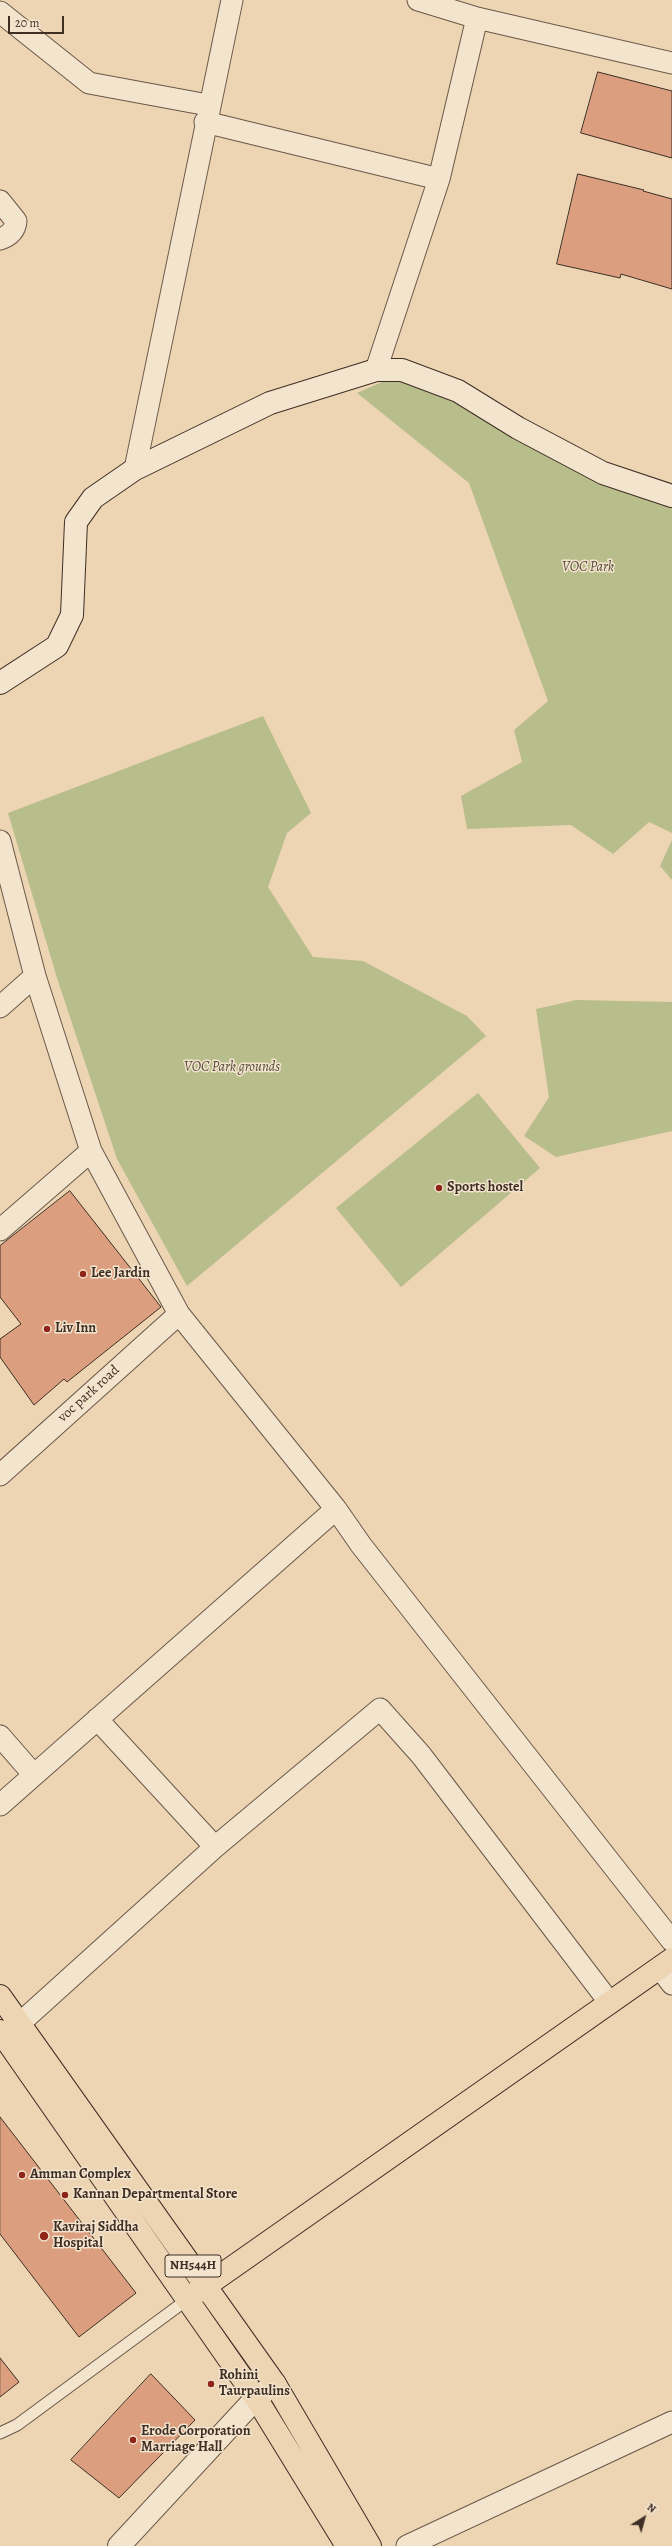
<!DOCTYPE html>
<html>
<head>
<meta charset="utf-8">
<style>
	body { margin:0 }
	#map { position:relative; width:672px; height:2546px; overflow:hidden; background:#edd5b3; font-family:Alegreya,serif }
	canvas { display:block }
	.north { position:absolute; left:624px; top:2498px; width:40px; height:40px; -webkit-text-stroke:3px #f3e4ce; paint-order:stroke; rotate:37deg; font-size:11px; font-weight:700; line-height:16px; text-align:center; color:#3e2e24 }
	.north::after { content:''; display:block; margin:auto; width:14px; height:18px; background:#3e2e24; clip-path:polygon(50% 0,100% 100%,50% 72%,0 100%) }
	.scale { position:absolute; left:8px; top:16px; width:56px; height:18px; box-sizing:border-box; border:2px solid #3e2e24; border-top:0; padding-left:5px; font-size:12px; line-height:14px; white-space:nowrap; color:#3e2e24; -webkit-text-stroke:3px #f3e4ce; paint-order:stroke }
</style>
</head>
<body>
<div id="map">
<canvas width="672" height="2546"></canvas>
<div class="north">N</div>
<div class="scale">20 m</div>
</div>
<script>
const c = document.querySelector('canvas').getContext('2d');
c.lineJoin = 'round';
function paint(path, color) { c.fillStyle = color; c.fill(path, 'evenodd'); }
function stroke(path, color, width, dash) { c.strokeStyle = color; c.lineWidth = width; c.lineCap = dash ? 'butt' : 'round'; c.setLineDash(dash || []); c.stroke(path); }
function write(font, color, halo, rows, align = 'center') {
  c.font = font + ' Alegreya,serif'; c.lineWidth = 3; c.setLineDash([]); c.textBaseline = 'middle'; c.strokeStyle = halo; c.fillStyle = color; for (const [text, x, y, turn = 0] of rows) {
    c.save(); c.translate(x, y); c.rotate((+turn || 0) * Math.PI / 180); c.textAlign = isNaN(turn) ? turn : align; if (halo) c.strokeText(text, 0, 0); c.fillText(text, 0, 0); c.restore();
  }
}
paint(new Path2D(`
	M391 378 459 404 498 429 599 484 672 507V833L649 822 613 854 571 825 467 829 461 796 522 762 514 730 548 701 469 483 357 393Z
	M263 716 311 813 287 833 268 887 313 957 363 961 467 1016 486 1036 187 1286 117 1159 57 978 8 813Z
	M672 840V880L660 866Z
	M576 1000 672 1002V1131L556 1157 524 1136 549 1097 536 1009Z
	M478 1093 540 1168 401 1287 336 1208Z`), '#b8bd8c');
const building = new Path2D(`
	M598 72 672 91V158L581 133Z
	M578 174 644 190 643 191 672 199V289L621 274 620 278 557 264Z
	M70 1191 161 1307 67 1382 64 1379 34 1405 0 1357V1339L21 1324 0 1297V1246Z
	M0 2117 136 2293 79 2337 0 2234Z
	M0 2358 19 2382 0 2397Z
	M151 2374 195 2420 119 2498 71 2460Z`);
paint(building, '#db9f80');
stroke(building, '#3e2e24', 1);
const service = new Path2D(`
	M0 2433 17 2425 188 2299`);
const minor = new Path2D(`
	M418 0 477 18 672 63
	M0 12 89 83 208 105
	M205 122 439 179
	M0 201 16 221C15 231 9 236 0 239
	M376 370 439 179 477 18
	M135 469 232 0
	M0 841 35 976 0 1007
	M35 976 91 1151 179 1314 336 1509 361 1545 672 1941
	M0 1230 91 1151
	M0 1475 179 1314
	M97 1719 215 1847
	M0 1736 34 1775
	M0 1805 336 1509
	M660 1968 672 1984
	M19 2024 215 1847 380 1709 421 1755 610 2003
	M407 2546 672 2422`);
const tertiary = new Path2D(`
	M119 2546 256 2398 275 2384`);
const secondary = new Path2D(`
	M0 683 57 646 72 615 76 522 93 498 135 469 270 403 376 370H402L458 391 518 428 603 473 672 496`);
const primary = new Path2D(`
	M190 2297 672 1959`);
const trunk = new Path2D(`
	M0 1996 275 2384 370 2546
	M0 2031 256 2398 347 2546`);
stroke(service, '#6a5848', 13);
stroke(minor, '#6a5848', 23);
stroke(tertiary, '#6a5848', 24);
stroke(secondary, '#3e2e24', 24);
stroke(primary, '#3e2e24', 24);
stroke(trunk, '#3e2e24', 24);
stroke(service, '#f3e4ce', 11);
stroke(minor, '#f3e4ce', 21);
stroke(tertiary, '#f3e4ce', 22);
stroke(secondary, '#f3e4ce', 22);
stroke(primary, '#edd5b3', 22);
stroke(trunk, '#edd5b3', 22);
for (const [x, y, r, color] of [
	[439,1188,4,"#8f2418"],
	[83,1274,4,"#8f2418"],
	[47,1329,4,"#8f2418"],
	[22,2175,4,"#8f2418"],
	[65,2195,4,"#8f2418"],
	[44,2236,5,"#8f2418"],
	[211,2384,4,"#8f2418"],
	[133,2440,4,"#8f2418"]
]) { const dot = new Path2D(); dot.arc(x, y, r, 0, 2 * Math.PI); c.fillStyle = color; c.fill(dot); stroke(dot, '#f3e4ce', 1.5); }
for (const [x, y, w] of [
	[193,2266,56]
]) { const box = new Path2D(); box.roundRect(x - w / 2, y - 11, w, 22, 3); c.fillStyle = '#f3e4ce'; c.fill(box); stroke(box, '#3e2e24', 1); }
write('bold 13px', '#3e2e24', null, [
	["NH544H",193,2266]
]);
write('italic 14px', '#564b39', '#f3e4ce', [
	["VOC Park",588,568],
	["VOC Park grounds",232,1068]
]);
write('bold 14px', '#3e2e24', '#f3e4ce', [
	["Sports hostel",447,1188],
	["Lee Jardin",91,1274],
	["Liv Inn",55,1329],
	["Amman Complex",30,2175],
	["Kannan Departmental Store",73,2195],
	["Kaviraj Siddha",53,2228],
	["Hospital",53,2244],
	["Rohini",219,2376],
	["Taurpaulins",219,2392],
	["Erode Corporation",141,2432],
	["Marriage Hall",141,2448]
], 'left');
write('14px', '#3e2e24', '#f3e4ce', [
	["voc park road",89,1394,-42]
]);
</script>
</body>
</html>
